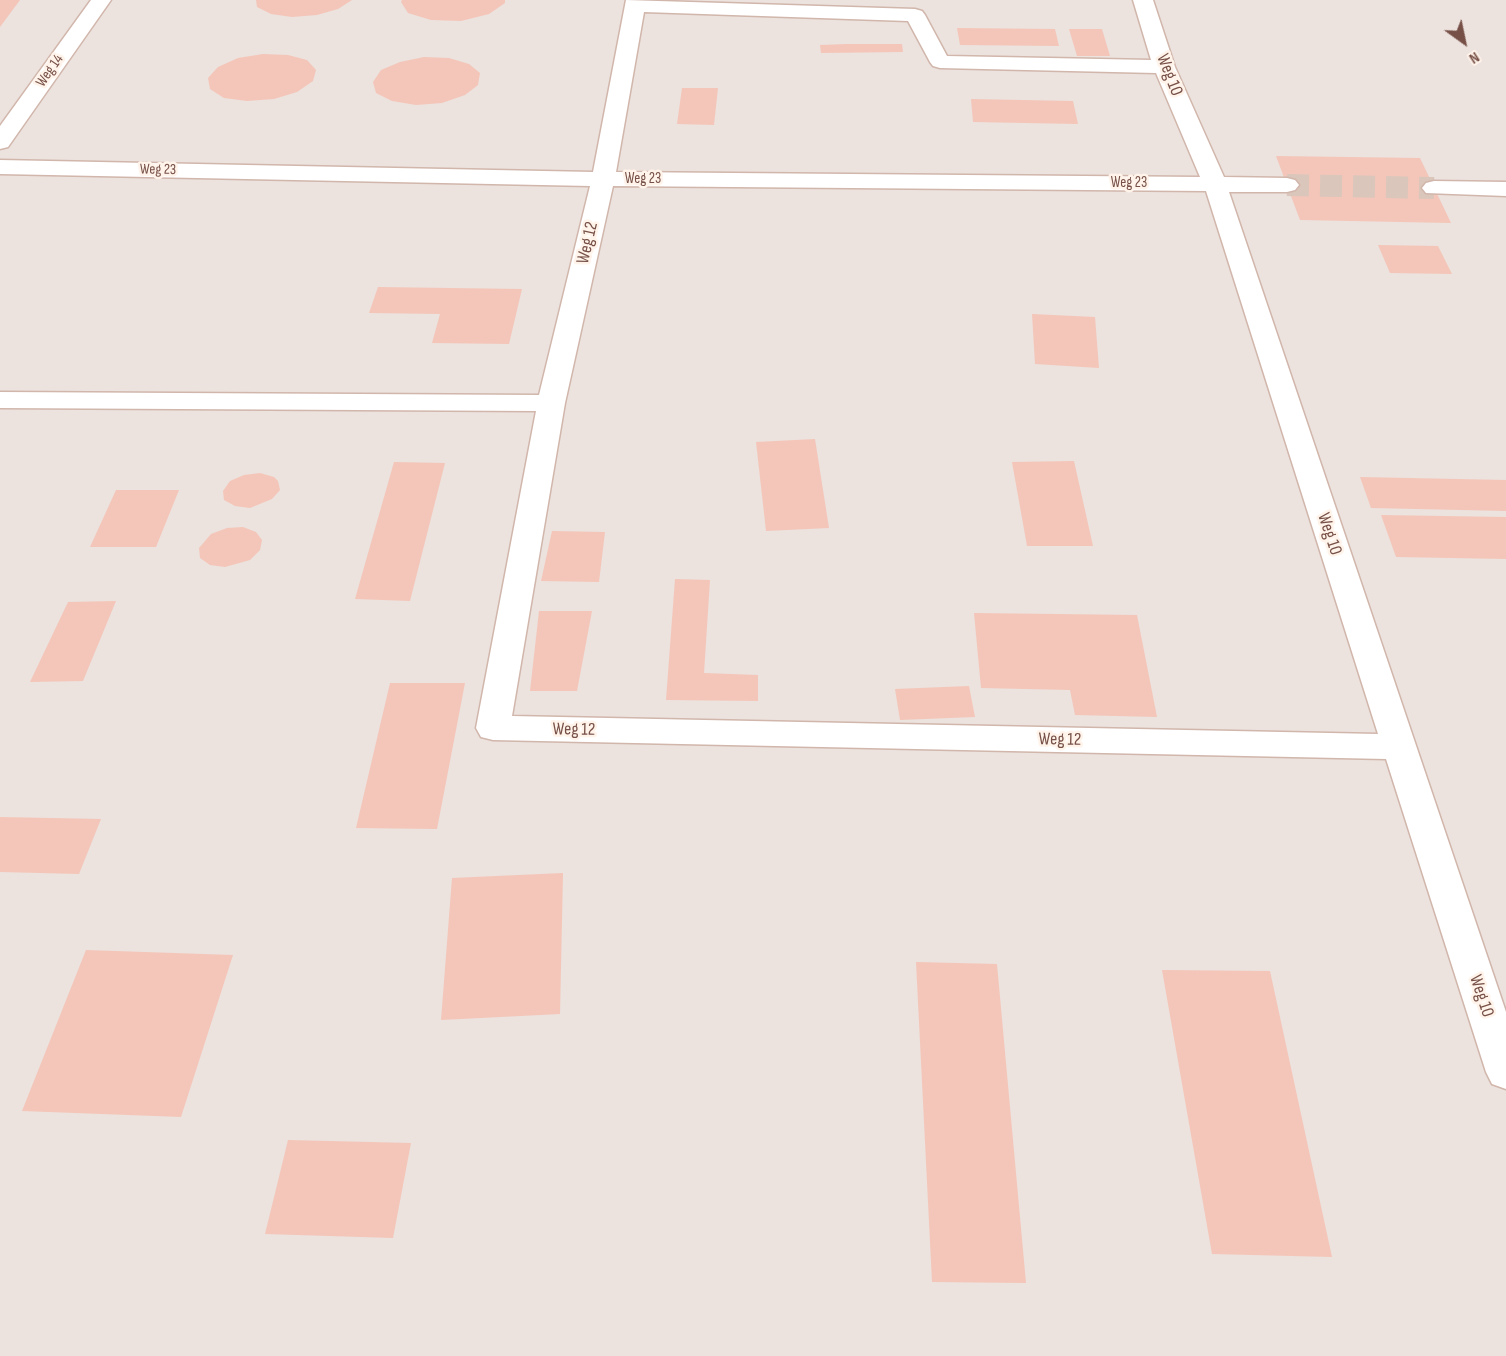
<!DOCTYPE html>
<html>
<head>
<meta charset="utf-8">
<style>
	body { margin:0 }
	#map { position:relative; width:1506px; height:1356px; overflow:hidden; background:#fdeee2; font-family:"Sofia Sans Condensed",sans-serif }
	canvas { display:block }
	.north { position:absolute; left:1434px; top:12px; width:60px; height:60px; -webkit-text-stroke:4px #fff3ea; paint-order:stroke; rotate:147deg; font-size:16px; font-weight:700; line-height:24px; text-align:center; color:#765047 }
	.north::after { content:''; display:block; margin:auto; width:21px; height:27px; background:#765047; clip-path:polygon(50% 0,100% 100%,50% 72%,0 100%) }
</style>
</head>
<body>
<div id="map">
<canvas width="1506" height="1356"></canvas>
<div class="north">N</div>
</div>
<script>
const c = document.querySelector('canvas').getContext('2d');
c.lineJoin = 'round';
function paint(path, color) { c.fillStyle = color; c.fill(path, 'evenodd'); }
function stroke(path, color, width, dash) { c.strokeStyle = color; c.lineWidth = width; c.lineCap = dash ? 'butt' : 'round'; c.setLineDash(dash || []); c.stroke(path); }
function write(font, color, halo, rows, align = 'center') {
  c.font = font + ' "Sofia Sans Condensed",sans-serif'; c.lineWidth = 5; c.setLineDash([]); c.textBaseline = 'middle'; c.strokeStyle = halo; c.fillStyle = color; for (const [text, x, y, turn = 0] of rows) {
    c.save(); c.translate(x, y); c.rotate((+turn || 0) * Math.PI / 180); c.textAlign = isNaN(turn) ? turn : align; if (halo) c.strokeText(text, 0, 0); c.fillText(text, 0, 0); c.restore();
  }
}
paint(new Path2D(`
	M0 0H1506V1356H0Z`), '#ece2de');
paint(new Path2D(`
	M0 0H20L0 27Z
	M256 0H352L338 9 317 15 292 17 271 14 257 7Z
	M402 0H505V3L489 14 461 21 431 20 408 13 401 2Z
	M957 28 1055 29 1059 46 960 45Z
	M1069 29H1102L1110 56H1077Z
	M847 44H902L903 52 821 53 820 45Z
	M263 54 288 55 307 60 316 70 313 81 297 92 274 99 247 101 224 98 210 89 208 78 218 67 238 58Z
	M424 57 449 58 469 64 480 73 478 85 465 95 442 103 416 105 392 101 376 93 373 82 381 70 400 62Z
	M682 88H718L714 125 677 124Z
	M971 99 1073 101 1078 124 973 122Z
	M1276 156 1420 158 1451 223 1300 220Z
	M1378 245 1438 246 1452 274 1390 273Z
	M378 287 522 289 509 344 432 343 440 314 369 313Z
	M1032 314 1095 317 1099 368 1035 364Z
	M815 439 829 528 766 531 756 442Z
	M1074 461 1093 546H1027L1012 462Z
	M394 462 445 463 410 601 355 599Z
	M260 473 274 477 278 481 280 490 272 499 250 508 235 506 224 500 223 491 230 481 244 475Z
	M1360 477 1506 480V511L1371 508Z
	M116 490H179L156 547H90Z
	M1381 515 1506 517V559L1396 557Z
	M243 527 256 532 262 540 260 550 250 560 225 567 210 565 200 558 199 548 211 534 227 528Z
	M552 531 605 532 599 582 541 581Z
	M675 579 710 580 704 673 758 675V701L666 700Z
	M116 601 83 681 30 682 68 602Z
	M539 611H592L577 691H530Z
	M974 613 1137 615 1157 717 1075 715 1070 690 981 688Z
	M390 683H465L437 829 356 828Z
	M969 686 975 717 900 720 895 689Z
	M0 817 101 819 79 874 0 872Z
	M563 873 560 1014 441 1020 452 878Z
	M86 950 233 955 181 1117 22 1111Z
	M916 962 997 964 1026 1283 932 1282Z
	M1162 970 1270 971 1332 1257 1212 1254Z
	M288 1140 411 1143 393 1238 265 1234Z`), '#f4c6b9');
stroke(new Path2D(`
	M1287 185 1434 188`), '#dbc6bb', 22, [22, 11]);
const minor = new Path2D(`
	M91 0H111L8 147 0 149V126Z
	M626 0 915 9 922 11 925 15 947 56 1151 60 1133 0H1153L1175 67 1224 177 1287 178 1295 180 1299 185 1295 190 1287 192H1229L1506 1012V1089L1492 1084 1486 1072 1386 759 493 740 481 737 476 728 536 411 0 408V392L539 395 590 186 0 174V160L593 172ZM644 12 908 21 930 62 933 66 940 68 1156 73 1200 177 616 172ZM613 186 1206 191 1378 734 512 716 565 403Z
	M1434 181 1506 182V196L1426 193 1422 188 1426 183Z`);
stroke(minor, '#d1b6ab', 3);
paint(minor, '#fff');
write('15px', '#765047', '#fff3ea', [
	["Weg 14",50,71,-55],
	["Weg 23",158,170,1],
	["Weg 23",643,179],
	["Weg 23",1129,183]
]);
write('18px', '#765047', '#fff3ea', [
	["Weg 10",1169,75,69],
	["Weg 12",588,243,-77],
	["Weg 10",1329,534,72],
	["Weg 12",574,730,1],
	["Weg 12",1060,740,1],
	["Weg 10",1481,996,72]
]);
</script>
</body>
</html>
